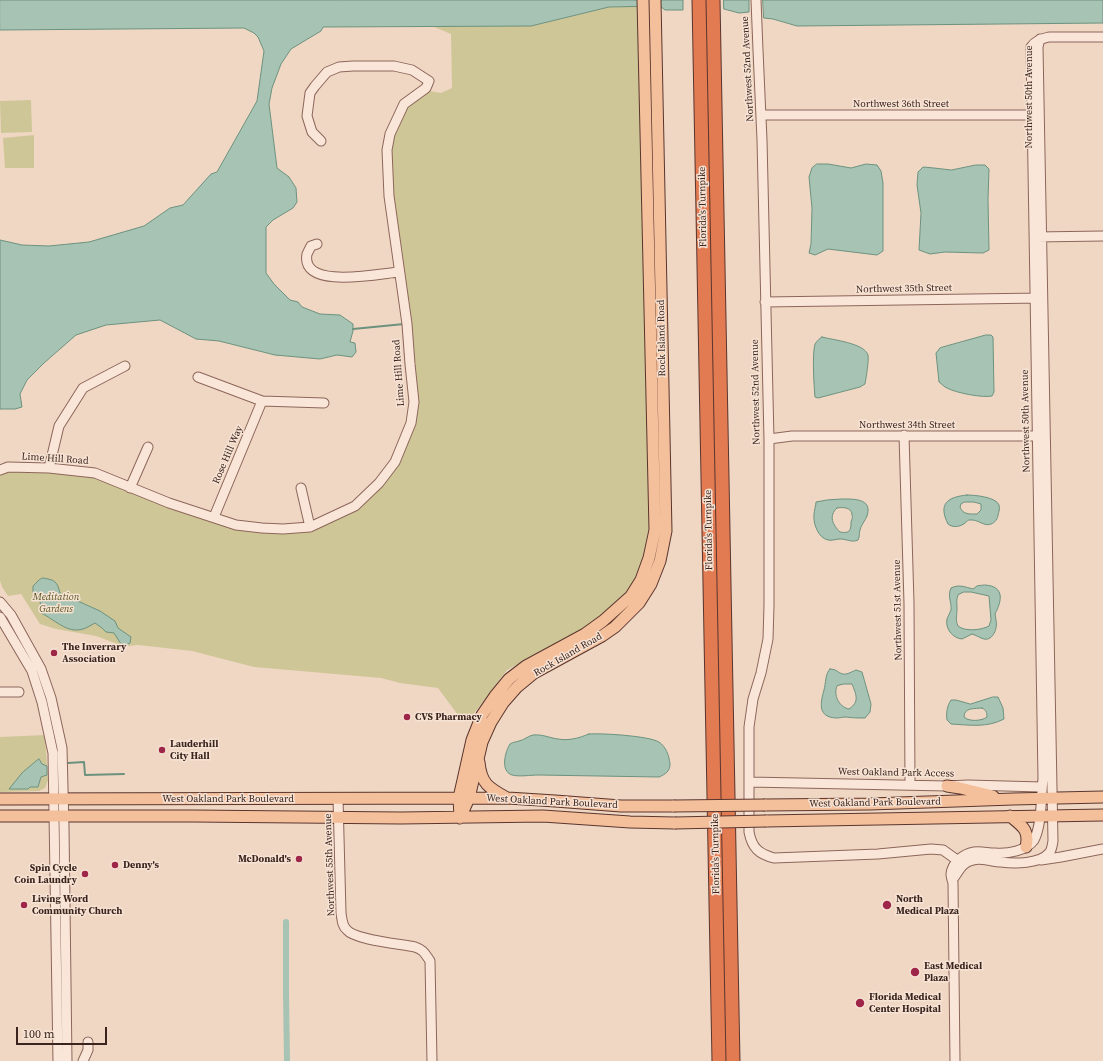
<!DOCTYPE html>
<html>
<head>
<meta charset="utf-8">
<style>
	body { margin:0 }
	#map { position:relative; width:1103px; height:1061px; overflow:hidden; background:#f0d7c4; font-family:"Source Serif 4",serif }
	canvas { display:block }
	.scale { position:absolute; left:16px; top:1027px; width:91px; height:18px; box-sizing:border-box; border:2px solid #3b241e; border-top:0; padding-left:5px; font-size:12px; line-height:14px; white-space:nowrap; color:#3b241e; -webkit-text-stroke:3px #f7e3d4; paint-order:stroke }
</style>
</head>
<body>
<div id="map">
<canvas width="1103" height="1061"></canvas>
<div class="scale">100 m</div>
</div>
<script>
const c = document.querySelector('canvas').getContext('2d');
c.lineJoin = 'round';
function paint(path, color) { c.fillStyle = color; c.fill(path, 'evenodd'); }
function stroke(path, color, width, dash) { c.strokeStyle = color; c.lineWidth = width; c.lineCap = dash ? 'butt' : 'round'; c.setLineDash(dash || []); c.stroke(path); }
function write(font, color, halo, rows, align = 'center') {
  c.font = font + ' "Source Serif 4",serif'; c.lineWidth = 3; c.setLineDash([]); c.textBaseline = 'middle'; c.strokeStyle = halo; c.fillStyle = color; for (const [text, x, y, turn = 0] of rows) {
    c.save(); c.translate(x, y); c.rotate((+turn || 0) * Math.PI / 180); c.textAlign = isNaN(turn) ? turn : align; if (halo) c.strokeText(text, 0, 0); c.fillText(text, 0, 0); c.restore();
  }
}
paint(new Path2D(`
	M638 5 652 528 642 576 616 607 576 634 538 653 507 670 472 716C467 720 463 719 458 715L438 688 400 683 381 678 254 667 192 651 138 645 129 646 120 645 96 636 56 629 40 624 21 594 8 596 2 587 0 581V470L95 473 236 525 310 527 355 506 379 483 411 423 387 150 404 104 429 91 441 93 452 88 451 34 432 26H531L609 7Z
	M31 100 32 132 1 133 0 101Z
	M34 135V168H5L3 138Z
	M45 735 48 780 45 788 39 791 0 792V737Z`), '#cfc698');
const water = new Path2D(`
	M0 0H683V10H665L660 6 609 7 531 26 323 27 321 31 291 49 281 64 272 88 269 104 277 168 289 177 296 188 297 202 293 208 273 220 266 227V273L274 284 290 300 298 302 302 307 320 314 340 315 353 324V331L350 342 355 343 356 352 352 357 337 355 320 359 275 355 219 341 196 339 160 320 106 325 76 335 44 363 27 380 20 394 22 407 15 409H0V240L22 245 49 246 89 242 144 226 170 208 183 205 211 174 217 172 257 101 264 51 258 37 254 33 244 28 0 30Z
	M724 0H749V12L739 13 724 9Z
	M763 0H1103V23L797 26 773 19 764 18Z
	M817 164H828L851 168 866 164 877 165 881 171 883 183V251L877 255 828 249 815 255 809 253 811 244 812 208 809 177 812 168Z
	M976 165H985L989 169 988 199 989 250 983 253 945 252 930 254 919 250 921 213 917 185 918 172 923 167 934 168 951 170Z
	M986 335H991L993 337 994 392 992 396C983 398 956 393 947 388 944 387 942 384 939 382L936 353 940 348Z
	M822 337C833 340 864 343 868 355 869 361 866 378 865 384L860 387 818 398 815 397C814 386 812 354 815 344 817 341 819 339 822 337Z
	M967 495C975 495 996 497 999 505 1000 508 999 512 998 515 998 518 995 523 991 524 984 527 978 519 970 520 967 520 968 521 965 523 960 527 953 528 948 524 938 504 947 497 967 495ZM965 502H974L981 504V510L977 514C970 514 963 515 960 507L961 504Z
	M842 499C853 499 873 498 867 516 865 521 861 525 860 530 859 533 860 536 858 540 852 543 847 539 840 539 836 539 832 541 828 540 818 538 813 523 814 515 814 510 816 506 816 502L827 500ZM837 508C842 507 852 507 852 515 853 517 852 519 851 522 851 530 850 534 840 532 833 525 828 516 837 508Z
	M43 578C55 580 57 581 60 593L100 611 115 621 118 628 131 637 130 643 126 645 121 644 114 633 106 632 102 628 95 623C91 625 87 628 83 629 67 634 54 619 41 613 40 604 42 598 33 593V586L39 580Z
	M985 585C1005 586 1002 601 995 614 995 616 996 618 996 620 998 628 993 641 984 639 980 638 976 635 972 634L962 639C952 638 945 628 947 619 948 616 950 613 951 610 952 602 947 597 951 588 959 584 965 587 973 589L977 586ZM964 592H971L989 596 991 620 989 626C982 630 965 632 958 626 955 619 957 616 957 609 957 603 956 600 958 595Z
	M830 669C837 669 838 673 843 674 847 675 853 671 856 670L862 672 871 704 870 712 865 718C858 718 853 718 846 717 843 717 840 718 836 718 818 717 820 704 824 690 826 683 825 674 830 669ZM844 684H852C856 694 860 702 849 709 839 707 833 695 837 686Z
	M993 697H998L1003 708 1004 719C987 728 969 725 951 724L947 720C946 713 947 706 951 700H956L970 704ZM982 708C986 710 987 712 987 717 982 721 969 722 964 717 964 707 975 709 982 708Z
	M589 734C602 733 649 736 659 742 666 747 669 755 670 764 670 771 666 774 659 777L538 775C531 775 519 777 512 775 500 771 505 752 510 744 513 742 516 742 519 741 524 740 528 736 533 735 542 734 550 738 558 739 569 741 579 738 589 734Z
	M39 759 42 764 47 766V775L41 777 38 787H30L28 789H9L22 773Z`);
paint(water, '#a6c3b3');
stroke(water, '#6c927e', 1);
stroke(new Path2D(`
	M353 329 404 324
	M68 763 84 762 85 775 124 774`), '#6c927e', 2);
stroke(new Path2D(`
	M286 922V993L287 1061`), '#a6c3b3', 6);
const minor = new Path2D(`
	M756 0 758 50 762 140 769 439V605L768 639 761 673 753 699 749 727V832C752 848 759 854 774 858L878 854 931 849 943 850 957 860
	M762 115H1038
	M1036 237 1103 236
	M317 244 311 246C310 248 308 252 307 254 300 291 382 273 399 272
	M765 302 1040 298
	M198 377 262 401 324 403
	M904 435 909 603 910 785
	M769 439 792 436H1043
	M49 468 59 426 83 388 125 366
	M0 470 8 467 49 468 95 473 169 503 236 525 262 528 283 529 310 527 355 506 379 483 395 462 411 423 414 402 410 364 407 324 389 196 387 150 390 134 404 104 426 88 429 81 412 70 394 66H353L339 67 327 72 315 86 310 93 307 116 312 132 321 141
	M130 488 148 447
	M301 488 310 527
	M214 517 262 401
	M0 602 11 615 41 669 51 698 62 748 64 827 67 1061
	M0 617 32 671 42 702 53 753 58 1061
	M0 692H19
	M749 782 947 786 968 785 1042 787
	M338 798 341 913C342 919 342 926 347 930 355 940 401 944 415 947 424 950 425 954 430 961L432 1061
	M1041 860 1061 857 1103 849
	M953 879C959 871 962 862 973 860 981 857 992 862 1001 862 1014 864 1040 864 1049 853 1052 850 1052 846 1053 841L1038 47 1040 39
	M83 1061 88 1050V1042
	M955 1061 953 883C952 880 951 877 951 874 952 863 963 854 974 852 981 851 988 853 995 853 1008 854 1026 851 1034 840 1042 826 1041 795 1043 779L1031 47C1036 40 1041 39 1049 37H1103`);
const major = new Path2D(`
	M479 762C481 784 489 788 507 798
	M947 786 960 788 993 796
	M0 799 508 798 555 801 621 806H674
	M765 805 870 804 1013 799 1103 797
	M0 816H193L401 818 543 816 630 822 675 823
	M1010 816C1022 826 1030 830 1026 847
	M460 817 459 798 472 740 482 715 495 696 509 679 526 666 585 634 603 621 631 596 641 580 649 558 655 530 643 0
	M460 818 469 798 482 742 491 722 503 703 517 687 534 673 602 636 615 627 639 603 651 584 660 561 666 531 655 0
	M766 821 1103 815`);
const highway = new Path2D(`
	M699 0 719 1061
	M713 0 733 1061`);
stroke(minor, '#8c665a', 11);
stroke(major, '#5a362e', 13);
stroke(highway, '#5a362e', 15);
stroke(minor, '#fae6d8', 9);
stroke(major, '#f4bf9b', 11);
stroke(highway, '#e27a52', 13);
const majorBridge = new Path2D(`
	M674 806 765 805
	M675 823 766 821`);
stroke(majorBridge, '#5a362e', 13, []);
stroke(majorBridge, '#f4bf9b', 11);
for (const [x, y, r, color] of [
	[54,653,4,"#9e2749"],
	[407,717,4,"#9e2749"],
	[162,750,4,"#9e2749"],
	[299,859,4,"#9e2749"],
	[115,865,4,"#9e2749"],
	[85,874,4,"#9e2749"],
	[24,905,4,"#9e2749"],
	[887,905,5,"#9e2749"],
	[915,972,5,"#9e2749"],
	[860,1003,5,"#9e2749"]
]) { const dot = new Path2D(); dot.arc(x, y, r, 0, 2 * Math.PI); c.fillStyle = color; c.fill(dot); stroke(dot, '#f7e3d4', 1.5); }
write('10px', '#3b241e', '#f7e3d4', [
	["Northwest 52nd Avenue",748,69,-93],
	["Northwest 50th Avenue",1029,97,-90],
	["Northwest 36th Street",901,104],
	["Florida's Turnpike",703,207,-91],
	["Northwest 35th Street",904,289,-1],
	["Rock Island Road",662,338,-91],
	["Lime Hill Road",399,373,-94],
	["Northwest 52nd Avenue",756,392,-91],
	["Northwest 50th Avenue",1026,421,-91],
	["Northwest 34th Street",907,425],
	["Rose Hill Way",228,455,-67],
	["Lime Hill Road",55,459,4],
	["Florida's Turnpike",709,530,-91],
	["Northwest 51st Avenue",898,610,-91],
	["Rock Island Road",568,655,-30],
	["West Oakland Park Access",896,773,1],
	["West Oakland Park Boulevard",228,799],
	["West Oakland Park Boulevard",552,802,3],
	["West Oakland Park Boulevard",875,803,-1],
	["Florida's Turnpike",716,854,-91],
	["Northwest 55th Avenue",330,865,-92]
]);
write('italic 10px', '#595724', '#f7e3d4', [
	["Meditation",56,597],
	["Gardens",56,609]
]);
write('bold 10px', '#3b241e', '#f7e3d4', [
	["The Inverrary",62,647],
	["Association",62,659],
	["CVS Pharmacy",415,717],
	["Lauderhill",170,744],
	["City Hall",170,756],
	["McDonald's",291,859,"right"],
	["Denny's",123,865],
	["Spin Cycle",77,868,"right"],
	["Coin Laundry",77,880,"right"],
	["Living Word",32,899],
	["Community Church",32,911],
	["North",896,899],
	["Medical Plaza",896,911],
	["East Medical",924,966],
	["Plaza",924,978],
	["Florida Medical",869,997],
	["Center Hospital",869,1009]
], 'left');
</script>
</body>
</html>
